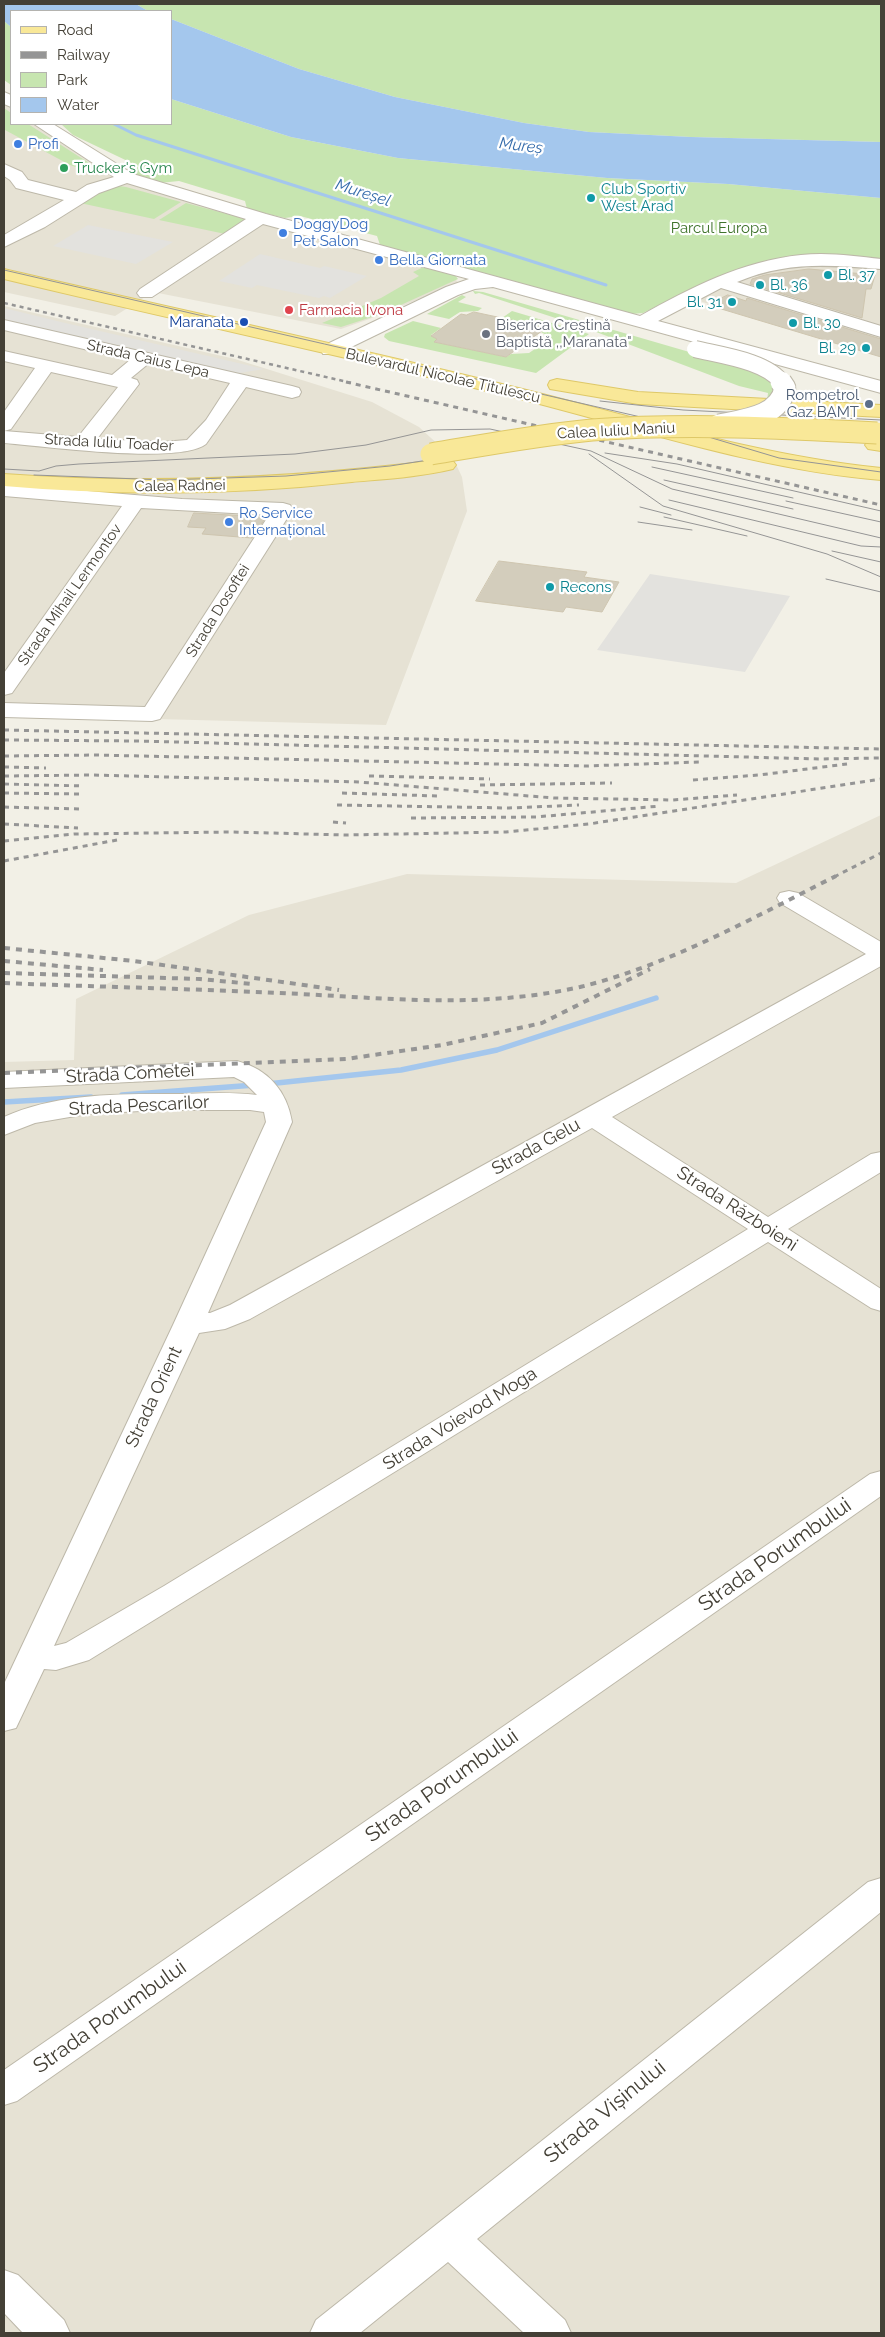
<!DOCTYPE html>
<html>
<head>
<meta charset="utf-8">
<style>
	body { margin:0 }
	#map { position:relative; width:885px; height:2337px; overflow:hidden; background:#f2f0e6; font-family:Raleway,sans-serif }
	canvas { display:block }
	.frame { position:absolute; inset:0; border:5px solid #444036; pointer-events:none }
	.legend { position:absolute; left:10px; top:10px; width:162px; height:115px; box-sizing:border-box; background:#fff; border:1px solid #b4b3af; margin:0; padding:6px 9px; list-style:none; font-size:15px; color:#444036 }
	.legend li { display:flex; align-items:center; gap:10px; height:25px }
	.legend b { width:25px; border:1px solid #b4b3af }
</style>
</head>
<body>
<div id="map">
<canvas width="885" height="2337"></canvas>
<div class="frame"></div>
<ul class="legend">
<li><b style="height:6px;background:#f9e898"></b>Road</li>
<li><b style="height:6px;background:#959595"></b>Railway</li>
<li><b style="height:14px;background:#c7e5b0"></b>Park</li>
<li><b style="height:14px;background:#a4c7ed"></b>Water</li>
</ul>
</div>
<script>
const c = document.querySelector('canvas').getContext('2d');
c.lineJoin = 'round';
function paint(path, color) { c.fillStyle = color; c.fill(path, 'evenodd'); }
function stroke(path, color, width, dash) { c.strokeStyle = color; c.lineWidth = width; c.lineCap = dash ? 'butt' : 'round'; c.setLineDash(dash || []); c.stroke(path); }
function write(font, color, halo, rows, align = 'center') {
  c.font = font + ' Raleway,sans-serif'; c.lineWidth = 4.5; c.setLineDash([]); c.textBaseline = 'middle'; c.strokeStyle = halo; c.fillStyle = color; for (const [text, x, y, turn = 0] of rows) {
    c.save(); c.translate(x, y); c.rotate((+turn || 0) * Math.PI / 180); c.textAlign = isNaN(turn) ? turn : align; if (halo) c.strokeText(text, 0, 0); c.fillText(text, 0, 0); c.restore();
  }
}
paint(new Path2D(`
	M4 100 11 105V124H37L112 172 340 244 436 270 453 277 459 283 372 318 341 329 153 292 115 316 4 292Z
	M813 256 881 262V356L696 300 682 294 726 272 790 258Z
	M4 306 235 359 372 402 419 427 453 458 462 477 467 511 386 725 4 715Z
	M881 815V2333H4V1062L74 1060 76 999 249 915 407 874 736 883Z`), '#e6e2d4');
paint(new Path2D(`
	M136 4H881V142L691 137 589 132 524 123 395 97 299 69 171 19V11H148Z
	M4 21 11 27V85L4 80Z
	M171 99 291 137 398 158 607 178 728 184 881 198V262C859 260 835 256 813 256 751 256 697 286 643 313L632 314 380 245 377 236 300 216 285 218 247 209 245 201 179 181 159 183 128 172 138 166 73 135 61 124H171Z
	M4 108 11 113V124H28L97 168 87 171 70 165 5 130Z
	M119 186 126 187 181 202 154 219 80 203 108 188Z
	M186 203 242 218 248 220 230 235 159 220Z
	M426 266 454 274 458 279 381 314 341 327 322 323 381 298 419 276 413 272Z
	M473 291 483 292 765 374 776 391 767 401 768 393 739 386 583 327 479 293 475 294Z
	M462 295 466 297 458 302 482 308 478 311 460 312 449 319 427 314Z
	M512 311 589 334 536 373 389 341 384 337 385 334 413 321 441 328 431 335 437 339 435 342 506 357 511 354 529 353 548 340V336L541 332 545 328 502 318Z`), '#c7e5b0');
paint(new Path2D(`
	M88 225 173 242 136 264 53 246Z
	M260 254 320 268 324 266 367 276 330 298 324 296 319 298 257 285 252 288 219 281Z
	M4 308 61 322 264 369 215 377 133 358 4 327Z
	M650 574 790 596 745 672 597 650Z`), '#e3e2de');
paint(new Path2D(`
	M4 4H136L148 11H11V27L4 21Z
	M171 19 299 69 395 97 524 123 589 132 691 137 881 142V198L728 184 607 178 398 158 291 137 171 99Z`), '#a4c7ed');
stroke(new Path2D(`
	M114 124 136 135 606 285`), '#a4c7ed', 3);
stroke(new Path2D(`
	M267 1084 401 1070 497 1050 656 998
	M122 1095 255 1085
	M4 1102 91 1097`), '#a4c7ed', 5.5);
const building = new Path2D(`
	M809 269 875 275 871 289H866L862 318 750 284 752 279 765 275Z
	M728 295 746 301 747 298 881 339V357L708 305Z
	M474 312 502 318 546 328 506 357 434 342 437 339 431 336 461 314 466 315Z
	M194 513 266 517 252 538 202 534 206 528 188 527Z
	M499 561 587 572 584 577 619 582 602 612 566 607 563 612 476 601Z`);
paint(building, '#d3cdbc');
stroke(building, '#cec5af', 1);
const minor = new Path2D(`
	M4 92 11 95V107L4 104Z
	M34 124H53L133 174 266 214 640 316C690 288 742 261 801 255 827 252 855 256 881 259V269C829 265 787 261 737 282L881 326V337L721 288 658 321 881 381V393L493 287 475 289 458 295 337 354H323L321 350 323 346 446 287 469 279 263 224 152 297H140L137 293 140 289 246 219 127 183 99 193 45 227 4 247V235L64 200 16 188 10 180 4 176V164L22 172 28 180 76 192 87 185 114 177Z
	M4 320 292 386 299 388 301 392 299 396 292 398 246 387 206 444C180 465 43 446 4 443V431L78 437 118 387 51 372 11 429 4 431V412L35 368 4 361V351L112 375 130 360 4 330ZM148 364 230 383 206 420 187 440 162 442 97 439 139 384 137 380 131 378Z
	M4 484 182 499 283 503 290 505 293 509 160 719 152 721 4 717V703L145 707 269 515 141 508 12 693 4 695V673L122 506 4 496Z
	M789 891 798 893 881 942V966L612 1117 768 1217 871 1154 881 1152V1172L788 1229 881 1289V1311L871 1308 768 1242 89 1660 56 1670 44 1669 16 1728 4 1731V1684L173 1325 266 1122 264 1112 250 1110H158L87 1114 35 1123 4 1135V1117C59 1092 125 1094 184 1094 208 1093 233 1092 257 1095L244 1082 234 1077 4 1088V1072L237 1061C268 1069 287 1091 292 1122L208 1313H210L230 1305 866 954 780 903 777 898 780 893ZM592 1128 748 1229 164 1586 66 1643 54 1646 199 1333 225 1329 250 1319Z
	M881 1471V1496L17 2101 4 2105V2070L870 1474Z
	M881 1878V1912L477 2239 565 2320 571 2333H524L448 2262 360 2333H310L316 2320 868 1882Z
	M4 2270 18 2275 64 2320 70 2333H23L4 2313Z`);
const major = new Path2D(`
	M4 269C171 308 339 344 506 385 631 415 753 455 881 468V480C758 470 639 429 520 399 348 357 175 320 4 279Z
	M557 379 638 392 881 405V417L638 404 550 389 548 385 550 381Z
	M875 439H881V451L868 449 865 445 868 441Z
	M446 459 453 461 456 465 453 469C420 477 385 479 352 482 236 495 119 496 4 486V474C153 485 298 478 446 459Z`);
stroke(minor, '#bdb8a9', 2);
stroke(major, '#dec868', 2);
paint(minor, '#fff');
paint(major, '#f9e898');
stroke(new Path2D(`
	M4 270 645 418 779 458 881 472
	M600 401 683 410 881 420
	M698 431 881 438
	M605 453 677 464 881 511
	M589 454 663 506 827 554 881 577
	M652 467 793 498
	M4 469 39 471 56 466 79 464 295 454 366 445 431 430 490 429 591 451 672 489 881 538
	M34 475 165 480 286 476 390 466 562 439 676 431
	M664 480 793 509
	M669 500 861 546 881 547
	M786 501 881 522
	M640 507 671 515
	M664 517 747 536
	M638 522 692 530
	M832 551 881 562
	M826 579 881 592`), '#959595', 1);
stroke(new Path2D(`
	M4 303 352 383`), '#959595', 2.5, [4, 4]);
stroke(new Path2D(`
	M346 382 881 505
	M4 730 881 749
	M4 740 138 741 820 759 881 758
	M4 756 96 755 586 766 699 762
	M4 767 46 768
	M4 776 92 775 359 782 554 798 673 800 737 795
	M369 776 490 779
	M693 780 759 775 847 764
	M4 784 84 786
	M480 785 612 783
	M4 793 82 794
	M342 793 439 796
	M337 805 509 808 579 805
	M4 807 79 809
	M411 818 536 817 660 806
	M333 822 346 823
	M4 824 78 828
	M4 841 74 834 233 832 345 835 506 832 589 824 881 779
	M4 861 117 840
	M834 877 881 853`), '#959595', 3, [5, 5]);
stroke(new Path2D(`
	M4 948 134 961 339 990
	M4 961 103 970
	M4 973 200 979 252 984
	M4 983C103 987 202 989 301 994 394 999 487 1008 580 987 670 965 754 917 836 876
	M4 1073 346 1059 442 1045 542 1023 650 969`), '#959595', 4, [6, 6]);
const minorBridgeFar1 = new Path2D(`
	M695 349C719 355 768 361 782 383`);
const minorBridge = new Path2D(`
	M719 425C743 420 780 417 785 388L781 382`);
const majorBridge = new Path2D(`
	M431 454C485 445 538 435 592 430 687 423 782 428 877 433`);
stroke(minorBridgeFar1, '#bdb8a9', 18, []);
stroke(minorBridge, '#bdb8a9', 23, []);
stroke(majorBridge, '#dec868', 23, []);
stroke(minorBridgeFar1, '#fff', 16);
stroke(minorBridge, '#fff', 21);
stroke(majorBridge, '#f9e898', 21);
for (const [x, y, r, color] of [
	[18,144,5,"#3f7fe0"],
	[64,168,5,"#2e9e5b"],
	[591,198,5,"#0f9aa8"],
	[283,233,5,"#3f7fe0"],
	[379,260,5,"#3f7fe0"],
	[828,275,5,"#0f9aa8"],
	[760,285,5,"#0f9aa8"],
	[732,302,5,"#0f9aa8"],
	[289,310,5,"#e0444e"],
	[244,322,5,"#1a4fb4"],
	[793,323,5,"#0f9aa8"],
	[486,334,5,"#6b7280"],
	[866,348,5,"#0f9aa8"],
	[869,404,5,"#5c6f8a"],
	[229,522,5,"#3f7fe0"],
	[550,587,5,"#0f9aa8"]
]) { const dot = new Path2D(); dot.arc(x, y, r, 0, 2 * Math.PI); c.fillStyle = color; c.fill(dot); stroke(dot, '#fff', 2); }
write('15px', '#366cbe', '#fff', [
	["Profi",28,144],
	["DoggyDog",293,224],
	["Pet Salon",293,241],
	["Bella Giornata",389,260],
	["Ro Service",239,513],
	["Internațional",239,530]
], 'left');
write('15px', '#27864d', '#fff', [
	["Trucker's Gym",74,168]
], 'left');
write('15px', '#0d838f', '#fff', [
	["Club Sportiv",601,189],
	["West Arad",601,206],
	["Bl. 37",838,275],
	["Bl. 36",770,285],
	["Bl. 31",722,302,"right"],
	["Bl. 30",803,323],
	["Bl. 29",856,348,"right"],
	["Recons",560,587]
], 'left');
write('15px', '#3f732c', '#fff', [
	["Parcul Europa",719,228]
]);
write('15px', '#be3a42', '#fff', [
	["Farmacia Ivona",299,310]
], 'left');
write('15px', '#164399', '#fff', [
	["Maranata",234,322]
], 'right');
write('15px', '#5b616d', '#fff', [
	["Biserica Creștină",496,325],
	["Baptistă ,,Maranata\"",496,342]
], 'left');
write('15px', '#444036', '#fff', [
	["Strada Caius Lepa",148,359,13],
	["Bulevardul Nicolae Titulescu",443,376,13],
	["Calea Iuliu Maniu",616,431,-3],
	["Strada Iuliu Toader",109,443,3],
	["Calea Radnei",180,486,-1],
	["Strada Mihail Lermontov",70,595,-55],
	["Strada Dosoftei",218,611,-58]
]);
write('15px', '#4e5e75', '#fff', [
	["Rompetrol",859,395],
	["Gaz BAMT",859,412]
], 'right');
write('italic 16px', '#346bab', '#fff', [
	["Mureș",521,146,7],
	["Mureșel",363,193,18]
]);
write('18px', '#444036', '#fff', [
	["Strada Cometei",130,1074,-3],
	["Strada Pescarilor",139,1106,-3],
	["Strada Gelu",536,1147,-29],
	["Strada Războieni",737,1209,33],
	["Strada Orient",154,1397,-65],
	["Strada Voievod Moga",460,1419,-32]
]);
write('21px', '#444036', '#fff', [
	["Strada Porumbului",775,1555,-35],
	["Strada Porumbului",442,1786,-35],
	["Strada Porumbului",110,2017,-35],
	["Strada Vișinului",605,2112,-39]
]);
</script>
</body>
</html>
